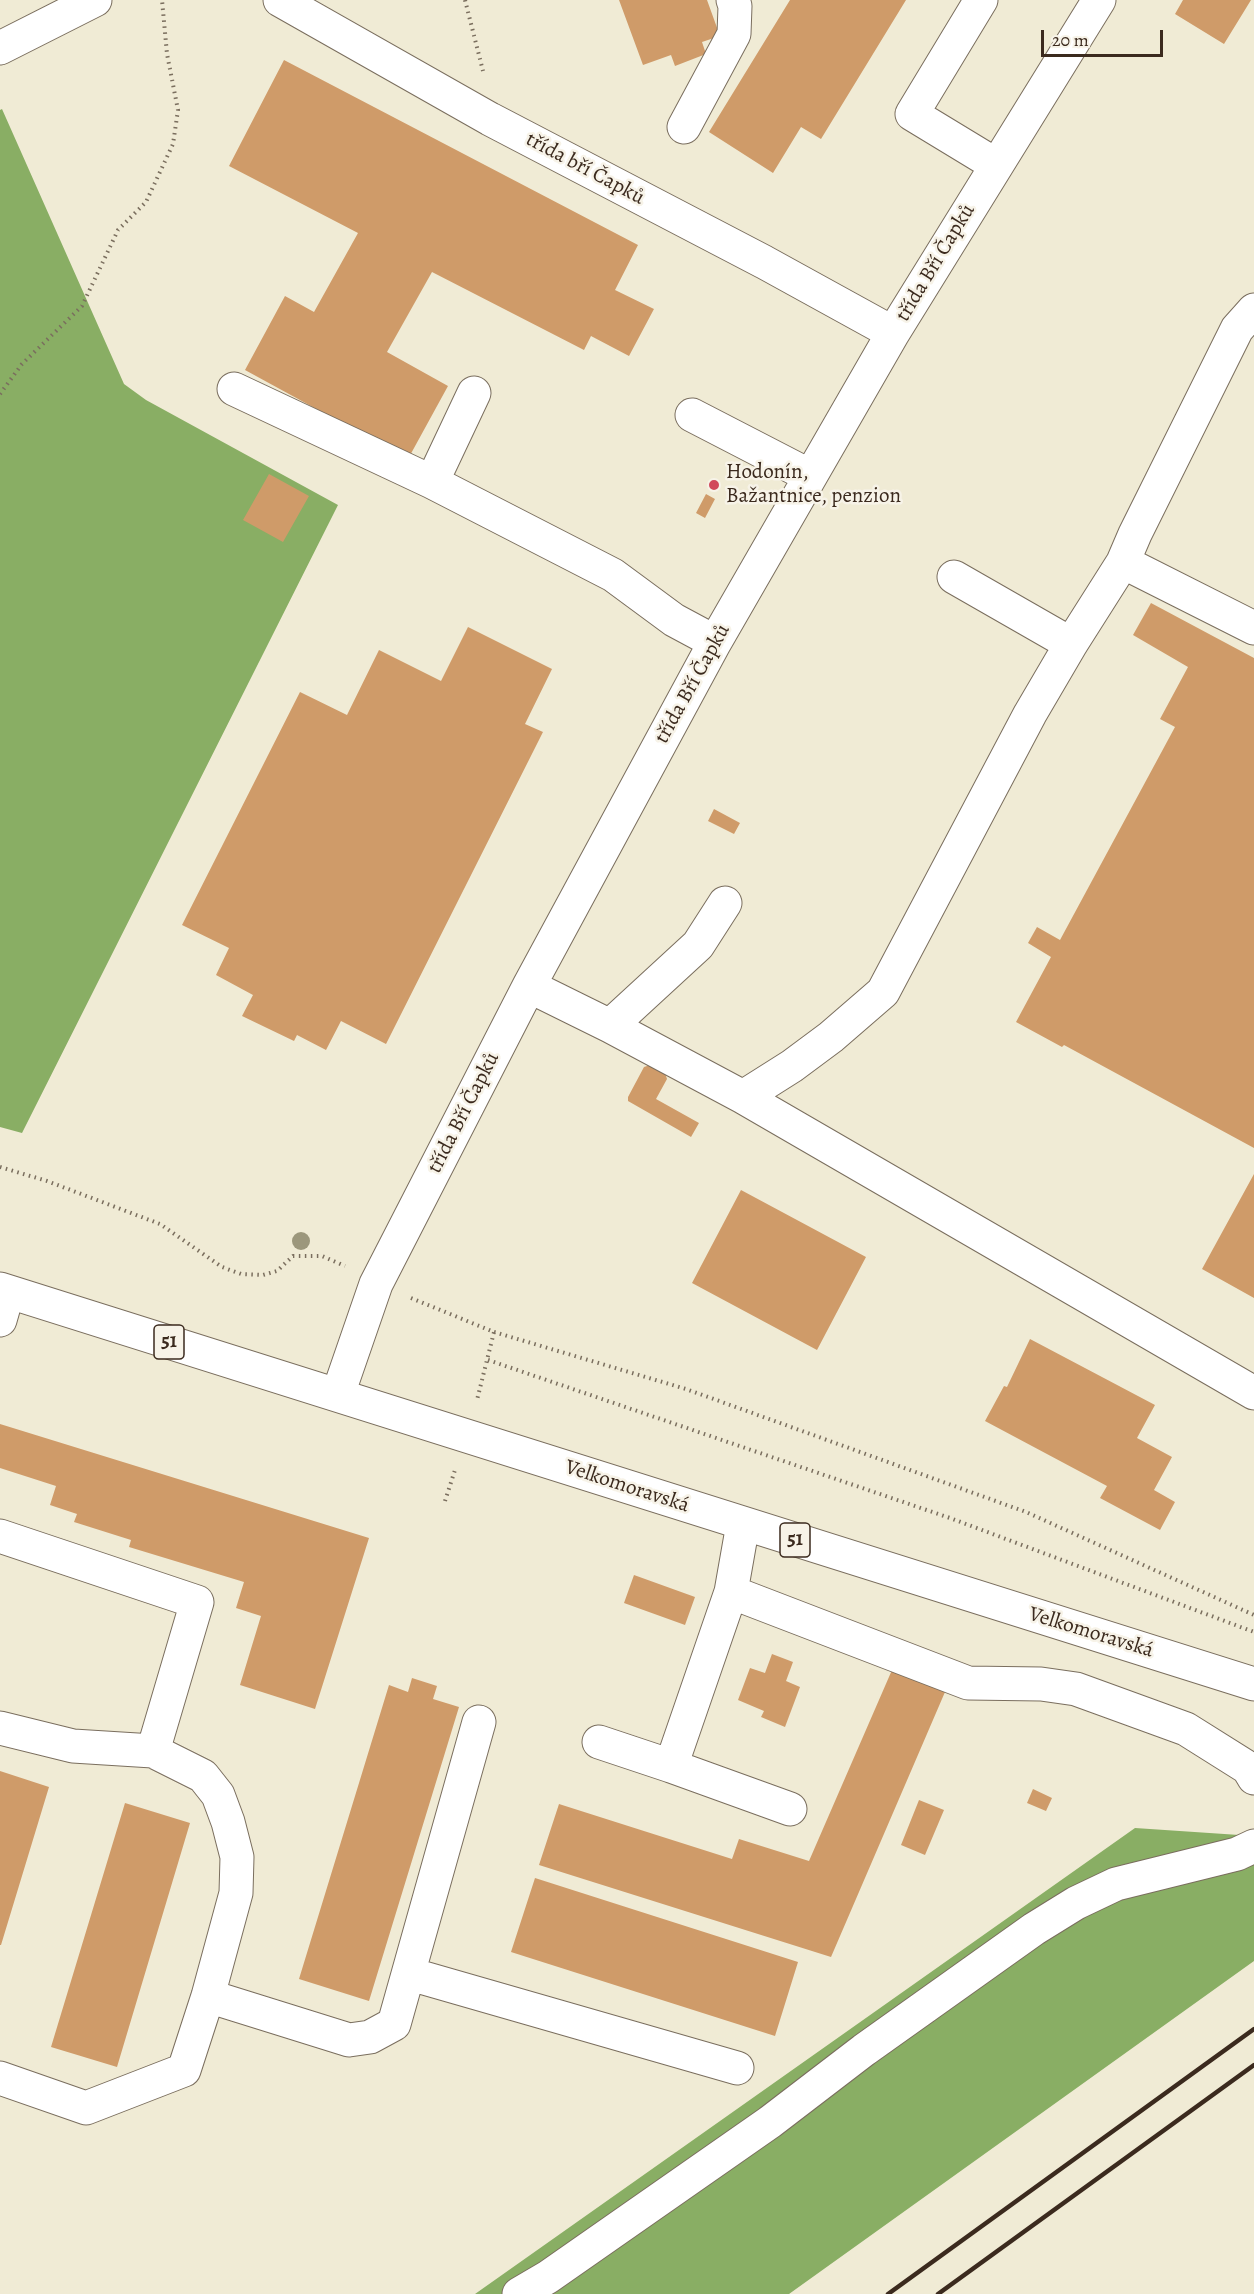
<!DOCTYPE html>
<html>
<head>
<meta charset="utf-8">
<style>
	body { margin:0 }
	#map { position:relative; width:1254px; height:2294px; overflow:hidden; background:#f0ebd5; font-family:Alegreya,serif }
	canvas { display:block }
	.scale { position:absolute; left:1041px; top:30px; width:122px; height:27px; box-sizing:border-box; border:3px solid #3b2a1e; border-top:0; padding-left:8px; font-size:18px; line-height:21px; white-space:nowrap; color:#3b2a1e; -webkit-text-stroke:4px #f7f3e8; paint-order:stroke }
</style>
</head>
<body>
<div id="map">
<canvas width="1254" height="2294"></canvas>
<div class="scale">20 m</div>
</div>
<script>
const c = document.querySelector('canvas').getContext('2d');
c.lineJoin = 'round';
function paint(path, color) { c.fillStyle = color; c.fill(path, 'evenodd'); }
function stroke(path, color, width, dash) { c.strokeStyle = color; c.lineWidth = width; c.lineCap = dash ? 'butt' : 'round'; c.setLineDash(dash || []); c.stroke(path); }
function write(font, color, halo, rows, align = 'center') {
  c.font = font + ' Alegreya,serif'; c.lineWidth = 5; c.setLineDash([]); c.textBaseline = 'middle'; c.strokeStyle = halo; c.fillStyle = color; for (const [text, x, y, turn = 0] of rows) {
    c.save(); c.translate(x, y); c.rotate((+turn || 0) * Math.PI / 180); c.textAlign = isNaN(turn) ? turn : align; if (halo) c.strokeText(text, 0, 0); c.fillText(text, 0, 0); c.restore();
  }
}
paint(new Path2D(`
	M2 109 124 384 146 400 338 505 22 1133 0 1127V110Z
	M1135 1828 1254 1836V1961L789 2294H475Z`), '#89ae64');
paint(new Path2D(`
	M619 0H707L720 36 702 42 706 54 675 66 671 55 643 65Z
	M790 0H906L821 139 801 127 773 173 709 132Z
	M1183 0H1251L1224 44 1175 14Z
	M284 60 638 245 615 290 654 309 629 356 591 336 584 350 432 272 387 352 448 386 408 459 245 370 285 296 314 312 358 233 229 166Z
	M269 474 309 496 283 542 243 520Z
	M706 494 715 499 705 518 696 513Z
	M1151 603 1254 658V1148L1064 1045 1062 1047 1016 1022 1051 957 1028 943 1037 927 1060 940 1175 727 1160 719 1188 667 1133 635Z
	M468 627 552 669 525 724 543 732 386 1044 341 1021 326 1050 297 1035 294 1041 242 1016 253 995 216 975 229 948 182 925 300 692 347 715 379 650 441 681Z
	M714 809 740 823 734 834 708 821Z
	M650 1065 665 1073 667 1079 656 1099 699 1123 691 1137 628 1101V1097L644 1067Z
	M1254 1174V1298L1202 1269Z
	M741 1190 866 1257 817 1350 692 1283Z
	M1030 1339 1155 1405 1137 1438 1172 1457 1154 1490 1175 1502 1160 1530 1100 1498 1107 1486 985 1421 1004 1386 1007 1387Z
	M0 1424 369 1538 315 1709 240 1685 261 1616 236 1608 244 1582 129 1547 131 1540 74 1522 77 1514 50 1505 56 1486 0 1468Z
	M634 1575 695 1597 685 1625 624 1603Z
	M772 1654 793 1662 786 1681 800 1687 785 1727 761 1717 764 1711 738 1700 750 1668 765 1673Z
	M892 1670 945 1692 831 1957 539 1865 559 1804 732 1859 739 1839 809 1861Z
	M412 1678 437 1686 433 1699 459 1707 369 2001 299 1979 389 1685 408 1692Z
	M0 1771 49 1787 1 1945H0Z
	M1033 1789 1052 1798 1046 1811 1027 1803Z
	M919 1800 944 1810 925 1855 901 1845Z
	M125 1803 190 1823 117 2067 51 2047Z
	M535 1878 798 1962 775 2036 511 1952Z`), '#cf9b69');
const minor = new Path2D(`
	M280 0 490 119 764 262 893 333
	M981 0 912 114 996 165
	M0 48 95 0
	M684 127 734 34 735 6 733 0
	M234 389 432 482 613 575 674 620 715 642
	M692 415 810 476
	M432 482 474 393
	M1123 562 1135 534 1237 329 1254 310
	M954 577 1071 644
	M529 986 610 1026 743 1097 1254 1393
	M610 1026 698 945 725 903
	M743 1097 792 1066 831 1037 883 992 1030 714 1071 644 1123 562 1254 628
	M0 1320 8 1292
	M338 1394 376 1284 529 986 715 642 893 333 1099 0
	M743 1524 731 1592 968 1683 1041 1684 1076 1689 1186 1729 1248 1768 1254 1778
	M0 1536 197 1602 153 1751 73 1746 0 1728
	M599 1742 671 1766 731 1592
	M671 1766 790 1809
	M410 1974 737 2068
	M208 1996 349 2040 370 2037 394 2024 479 1722
	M0 2078 86 2108 184 2070 208 1996 236 1893 237 1857 228 1822 218 1795 203 1776 153 1751
	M519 2294 548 2277 770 2122 864 2050 1034 1929 1076 1903 1116 1884 1237 1854 1254 1846`);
const major = new Path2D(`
	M0 1289 1254 1684`);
stroke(minor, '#7a6e5e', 35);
stroke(major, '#7a6e5e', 35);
stroke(new Path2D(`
	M465 0 483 71
	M0 394 22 364 82 306 118 230 146 202 173 144 178 110 167 54 162 0
	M0 1167 47 1181 160 1224 222 1267 241 1274 263 1275 277 1271 293 1256H322L345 1266
	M411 1298 494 1332 477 1400
	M494 1332 686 1389 1026 1512 1254 1615
	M488 1360 950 1518 1254 1632
	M445 1501 455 1470`), '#7a6e5e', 4, [1.5, 4.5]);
stroke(minor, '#fff', 33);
stroke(major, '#fff', 33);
stroke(new Path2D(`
	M888 2294 1254 2029
	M938 2294 1254 2065`), '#3b2a1e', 4.5);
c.fillStyle = '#9c977c';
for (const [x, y] of [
	[301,1241]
]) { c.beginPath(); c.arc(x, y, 9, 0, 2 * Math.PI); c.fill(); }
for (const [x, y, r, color] of [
	[714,485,6,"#d1495b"]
]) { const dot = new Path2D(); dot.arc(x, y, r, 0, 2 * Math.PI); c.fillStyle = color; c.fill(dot); stroke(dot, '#f7f3e8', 2); }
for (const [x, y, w] of [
	[169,1342,30],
	[795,1540,30]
]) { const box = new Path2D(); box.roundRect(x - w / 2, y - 17, w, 34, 4.5); c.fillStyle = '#f7f3e8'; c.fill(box); stroke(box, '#3b2a1e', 1.5); }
write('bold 20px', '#3b2a1e', null, [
	["51",169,1342],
	["51",795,1540]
]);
write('21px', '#3b2a1e', '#f7f3e8', [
	["třída bří Čapků",585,169,28],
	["třída Bří Čapků",936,263,-59],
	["třída Bří Čapků",693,684,-61],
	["třída Bří Čapků",464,1113,-63],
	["Velkomoravská",627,1487,18],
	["Velkomoravská",1091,1633,17]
]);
write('21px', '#3b2a1e', '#f7f3e8', [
	["Hodonín,",726,473],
	["Bažantnice, penzion",726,497]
], 'left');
</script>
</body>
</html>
